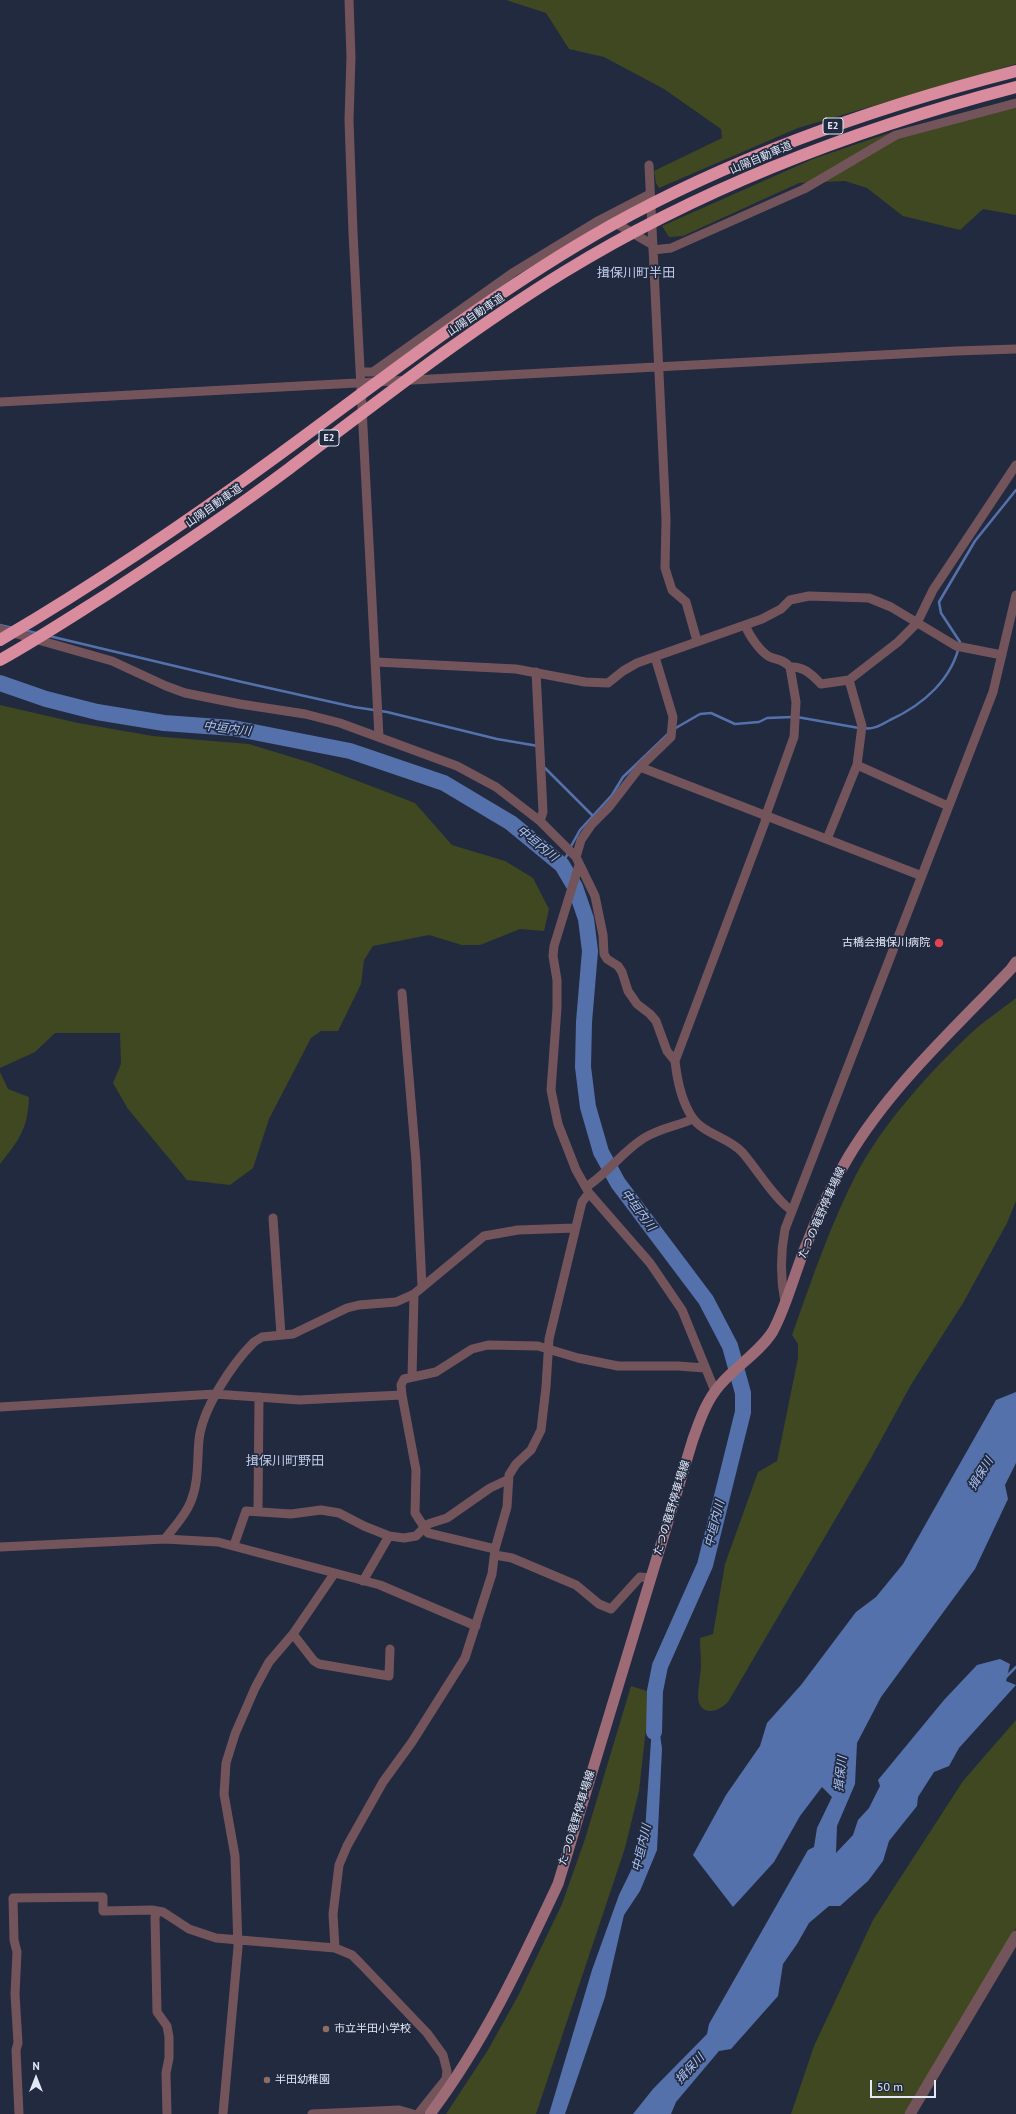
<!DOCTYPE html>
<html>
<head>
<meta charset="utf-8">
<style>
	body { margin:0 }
	#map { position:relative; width:1016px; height:2114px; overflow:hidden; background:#222a40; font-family:"PT Sans",sans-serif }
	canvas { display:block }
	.north { position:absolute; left:16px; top:2058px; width:40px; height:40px; -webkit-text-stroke:3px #222a40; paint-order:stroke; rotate:0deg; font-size:11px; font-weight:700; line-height:16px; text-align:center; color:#e2e8f6 }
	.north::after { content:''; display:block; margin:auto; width:14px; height:18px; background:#e2e8f6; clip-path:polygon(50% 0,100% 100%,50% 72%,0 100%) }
	.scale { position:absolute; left:870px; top:2080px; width:66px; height:18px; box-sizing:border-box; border:2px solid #e2e8f6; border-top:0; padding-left:5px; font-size:12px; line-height:14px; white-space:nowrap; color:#e2e8f6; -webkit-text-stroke:3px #222a40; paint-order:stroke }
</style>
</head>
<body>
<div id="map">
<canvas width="1016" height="2114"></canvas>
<div class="north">N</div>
<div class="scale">50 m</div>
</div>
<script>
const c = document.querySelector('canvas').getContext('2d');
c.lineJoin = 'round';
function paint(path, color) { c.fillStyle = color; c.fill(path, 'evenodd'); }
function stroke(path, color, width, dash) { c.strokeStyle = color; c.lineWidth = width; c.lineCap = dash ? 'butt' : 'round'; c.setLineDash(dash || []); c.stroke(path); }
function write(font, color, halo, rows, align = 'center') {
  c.font = font + ' "PT Sans","Noto Sans JP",sans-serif'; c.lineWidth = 3.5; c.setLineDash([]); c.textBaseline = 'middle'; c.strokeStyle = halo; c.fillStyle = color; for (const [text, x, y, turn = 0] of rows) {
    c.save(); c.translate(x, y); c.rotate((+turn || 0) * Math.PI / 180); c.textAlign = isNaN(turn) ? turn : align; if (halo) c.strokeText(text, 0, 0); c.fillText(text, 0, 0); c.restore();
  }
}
paint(new Path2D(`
	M506 0H1016V64L798 128 659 188 656 183 654 171 722 138 721 129 664 89 604 57 569 49 546 13Z
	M1016 100V215L983 209 960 230 903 216 867 188 845 181 799 183 683 236 669 237 662 226 813 159 895 131Z
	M0 705 78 723 153 736 249 744 311 763 415 803 452 845 505 861 533 878 549 909 544 931 520 929 480 945H462L429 935 373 946 364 960 361 984 338 1031H321L311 1038 269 1119 253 1168 230 1185 187 1180 128 1109 113 1083 121 1064 120 1033H55L35 1052 0 1068Z
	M1016 998V1201L1007 1223 963 1303 912 1383 870 1460 728 1702C719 1712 700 1717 698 1698 698 1688 700 1677 701 1667 701 1657 700 1648 700 1638L713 1634 725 1564 758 1472 777 1461 798 1358V1344L792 1335C812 1279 831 1222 859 1169 887 1119 929 1073 970 1034 984 1021 1001 1010 1016 998Z
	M0 1072 8 1089 29 1097C28 1129 19 1140 0 1164Z
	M631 1686 650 1692 639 1791 625 1848 536 2114H446L488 2050 519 1994 562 1904 585 1839Z
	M1016 1720V1928L904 2114H791L814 2046 873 1920 963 1781Z`), '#3f4820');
paint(new Path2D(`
	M1016 1392V1463L1005 1485 1008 1499 975 1569 881 1697 857 1743 855 1784 837 1826 836 1853 853 1835 858 1820 869 1808 880 1786 878 1780 944 1700 977 1665 1000 1659 1010 1664 1006 1681 1016 1685 959 1748 949 1766 934 1772 918 1797 917 1806 889 1841 883 1861 868 1881 840 1906H829L809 1923 797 1944 783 1964 778 1996 731 2049 719 2051 676 2102 671 2114H633L653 2089 707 2034 709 2024 808 1850 814 1847 817 1828 832 1797 822 1787 800 1816 774 1862 733 1907 693 1855 726 1795 760 1746 767 1723 801 1685 856 1612 876 1597 903 1564 996 1400Z
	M653 1710 657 1711 662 1749 657 1850 640 1891 624 1915 605 1997 565 2114H549L592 1970 619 1895 637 1858 645 1832Z`), '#5571ab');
stroke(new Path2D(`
	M0 625 13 628
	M24 630 36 633
	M49 636 242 682 354 707 387 712 497 739 538 746
	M797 717 859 728
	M864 728C874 730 882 724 890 720 923 705 953 679 960 642L941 613 939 602 975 541 1016 490
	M674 729 700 714 711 713 735 724 759 722 767 718 792 717
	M545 768 593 816
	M570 848 580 830 612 795 623 777 669 733
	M562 865 568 853
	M1005 1678 1016 1667`), '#5571ab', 2.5);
stroke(new Path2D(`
	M0 683 46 699 97 712 164 723 233 728 350 751 444 783 511 823 562 865 575 887 586 919 590 951 584 1022 583 1067 588 1107 601 1152 618 1183 706 1300 730 1346 743 1393V1412L705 1565 660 1666 655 1691 654 1732`), '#5571ab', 16);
stroke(new Path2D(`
	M349 0 351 57 349 120 353 233 379 737
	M649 165 666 519 665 568 672 590 686 602 697 641
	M612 221 653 245
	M653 250 671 248 804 189 896 135 1016 103
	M361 372H373L514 272 596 222 650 194
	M0 402 956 351 1016 349
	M745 625C749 635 760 652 770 657 778 660 784 660 790 667L796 702 794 737 767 812 765 822 675 1061C677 1079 682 1102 692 1117 703 1134 728 1137 742 1152 754 1165 779 1205 792 1210
	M0 629 112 661 166 686 185 693 240 704 305 714 340 723 457 766 496 787 540 821 576 857 595 896 603 935 604 954 607 959 618 966 622 972 628 991 637 1004 650 1014 656 1021 667 1051 675 1061
	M376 662 516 669 585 682 608 683 623 671 637 663 762 619 781 609 790 600 809 596 869 598 891 607 956 646 1002 655
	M790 667C804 666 812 675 821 684L849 680
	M536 672 543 812 540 821
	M640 767 922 876
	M948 806 857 765 862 726 849 680 898 642 917 623 933 590 1016 465
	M827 839 857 765
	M576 857 581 840 592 824 609 807 640 767 671 737 673 717 655 657
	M579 865 554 946 553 956 557 980V1008L551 1090 558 1124 576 1170 589 1193 650 1263 682 1310 715 1391
	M402 993 416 1161 422 1286
	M586 1187C607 1174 623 1151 644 1138 660 1128 677 1126 693 1119
	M273 1218 281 1335
	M785 1303C780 1277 780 1255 785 1229L993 692 1016 595
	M412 1377 414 1294
	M402 1395 416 1470 415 1513 428 1533 495 1549
	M0 1407 215 1394 299 1400 402 1395 401 1385 404 1379 436 1372 472 1349 488 1345 538 1346 578 1358 618 1366H678L705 1368
	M258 1511 259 1397
	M165 1539C174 1527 186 1515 191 1501 199 1481 197 1460 199 1440 202 1409 232 1364 254 1342L262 1337 293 1334 347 1308 359 1305 396 1302 414 1294 484 1236 518 1230 575 1228
	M234 1545 246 1511 291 1514 321 1510 339 1513 364 1526 389 1536 404 1538 416 1536 428 1524 447 1518 490 1488 507 1480
	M0 1547 165 1539 218 1542 380 1585 476 1626
	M495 1555 512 1558 576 1585 599 1604 611 1609 640 1577 651 1578
	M363 1581 389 1536
	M293 1634 314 1661 319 1664 389 1676 390 1649
	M158 1911 155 1917 157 2012 167 2026 169 2037V2058L166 2073 167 2114
	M335 1948 333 1914 339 1865 347 1846 383 1782 412 1742 465 1658 492 1574 495 1549 507 1507 509 1475 516 1464 531 1450 541 1430 546 1387 549 1339 582 1202 589 1193
	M19 2114 16 2050 18 2043 15 1994 17 1952 14 1940 13 1898 103 1897V1911L152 1910 163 1912 189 1929 216 1938 335 1948 352 1955 361 1964 427 2033 443 2055 447 2071 446 2079 418 2114
	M223 2114 238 1947 235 1856 224 1794 226 1763 235 1734 255 1688 269 1662 293 1634 334 1574
	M312 2114 399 2110 413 2114`), '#74545b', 9);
stroke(new Path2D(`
	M910 2114 1016 1936`), '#74545b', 11);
stroke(new Path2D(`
	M430 2114C483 2044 521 1963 558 1884L693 1439C700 1420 706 1401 720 1385 736 1366 760 1352 773 1331 788 1303 795 1270 808 1241 819 1212 833 1182 849 1156 891 1086 955 1028 1011 969L1016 962`), '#9d6b76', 11);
stroke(new Path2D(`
	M0 640C97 583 190 520 280 454 388 375 493 292 610 226 737 155 875 107 1016 71
	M0 660C36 640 71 617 106 595 169 554 230 513 290 468 380 400 468 331 564 272 704 186 858 128 1016 87`), '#d98c9d', 12);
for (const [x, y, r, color] of [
	[939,943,5,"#e0444e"],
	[326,2029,4,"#8d6e63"],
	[267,2080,4,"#8d6e63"]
]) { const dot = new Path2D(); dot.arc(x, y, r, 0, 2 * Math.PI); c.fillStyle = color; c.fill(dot); stroke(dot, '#222a40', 1.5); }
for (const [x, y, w] of [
	[833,126,20],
	[329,438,20]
]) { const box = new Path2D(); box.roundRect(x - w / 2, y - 8, w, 16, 3); c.fillStyle = '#222a40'; c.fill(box); stroke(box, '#e2e8f6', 1); }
write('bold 10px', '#e2e8f6', null, [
	["E2",833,126],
	["E2",329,438]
]);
write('11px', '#e2e8f6', '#222a40', [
	["山陽自動車道",761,158,-23],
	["山陽自動車道",476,315,-34],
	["山陽自動車道",214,506,-35],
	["たつの竜野停車場線",822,1213,-66],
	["たつの竜野停車場線",672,1508,-73],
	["たつの竜野停車場線",577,1818,-73]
]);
write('11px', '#e2e8f6', '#222a40', [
	["古橋会揖保川病院",930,943,"right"],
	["市立半田小学校",334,2029],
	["半田幼稚園",275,2080]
], 'left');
write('italic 12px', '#abc4f6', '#222a40', [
	["中垣内川",227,729,7],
	["中垣内川",537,844,39],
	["中垣内川",638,1210,53],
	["揖保川",981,1474,-58],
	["中垣内川",715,1524,-76],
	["揖保川",841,1774,-84],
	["中垣内川",642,1848,-77],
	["揖保川",690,2069,-47]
]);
write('13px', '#bec9e6', '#222a40', [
	["揖保川町半田",636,273],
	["揖保川町野田",285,1461]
]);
</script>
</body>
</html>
